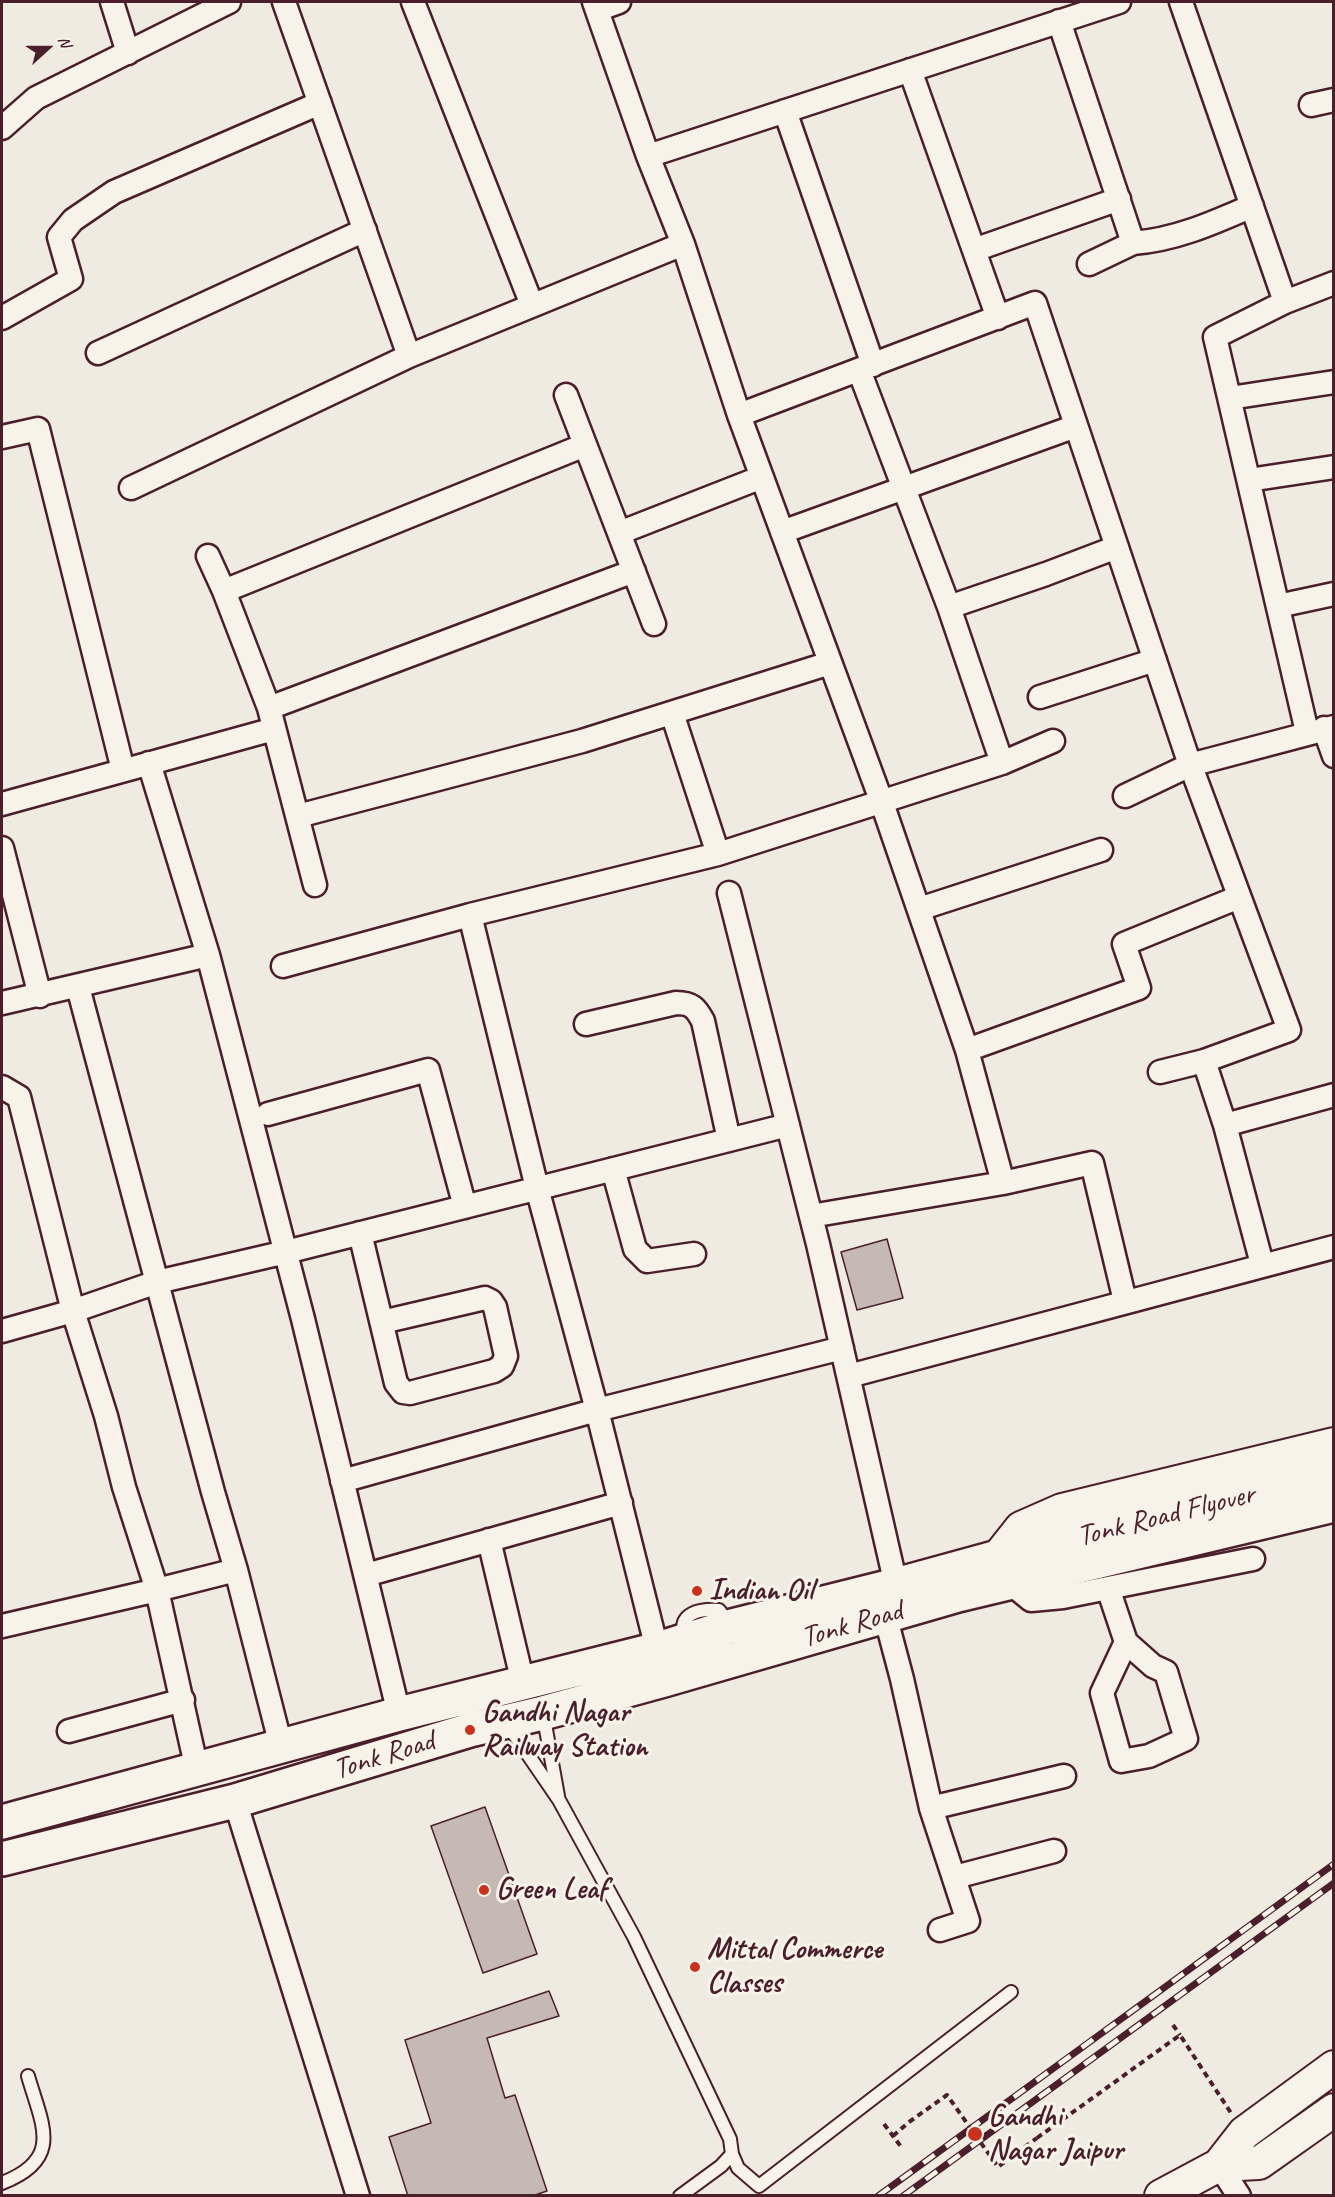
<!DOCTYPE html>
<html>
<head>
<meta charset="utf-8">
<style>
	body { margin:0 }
	#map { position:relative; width:1335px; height:2197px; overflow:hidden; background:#f0ebe0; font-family:Caveat,sans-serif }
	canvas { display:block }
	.frame { position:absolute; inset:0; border:3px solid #4a1f2b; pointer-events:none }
	.north { position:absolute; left:18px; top:18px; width:60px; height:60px; -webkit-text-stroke:4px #f7f3e8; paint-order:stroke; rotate:69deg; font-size:16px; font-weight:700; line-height:24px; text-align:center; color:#4a1f2b }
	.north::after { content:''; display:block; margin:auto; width:21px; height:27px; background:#4a1f2b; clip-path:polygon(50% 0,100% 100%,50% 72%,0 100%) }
</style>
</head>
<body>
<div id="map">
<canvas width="1335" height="2197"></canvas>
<div class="frame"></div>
<div class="north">N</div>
</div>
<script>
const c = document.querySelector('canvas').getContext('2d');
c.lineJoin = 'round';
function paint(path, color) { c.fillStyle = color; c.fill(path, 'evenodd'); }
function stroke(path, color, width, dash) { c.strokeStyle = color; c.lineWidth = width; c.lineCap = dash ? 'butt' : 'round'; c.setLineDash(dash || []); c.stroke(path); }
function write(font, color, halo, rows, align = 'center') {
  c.font = font + ' Caveat,sans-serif'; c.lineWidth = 6; c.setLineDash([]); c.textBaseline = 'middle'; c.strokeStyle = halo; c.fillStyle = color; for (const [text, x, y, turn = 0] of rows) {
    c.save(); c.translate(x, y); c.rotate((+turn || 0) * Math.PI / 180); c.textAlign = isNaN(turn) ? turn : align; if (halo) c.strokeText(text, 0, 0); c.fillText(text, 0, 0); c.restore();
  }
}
const building = new Path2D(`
	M887 1239 903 1298 857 1310 841 1252Z
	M485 1807 537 1954 483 1973 431 1826Z
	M549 1991 559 2016 487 2038 505 2098 515 2095 547 2191 532 2196H408L389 2137 431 2123 405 2040Z`);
paint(building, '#c6b8b3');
stroke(building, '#4a1f2b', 1.5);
const lane = new Path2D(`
	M684 1637C678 1612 700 1609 719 1610L724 1617 727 1625
	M543 1713 558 1796
	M507 1724 559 1800 634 1937 730 2139 732 2154 721 2166 680 2196
	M732 2154 738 2168 759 2186 1011 1992
	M2 2183C64 2159 42 2125 28 2076`);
const street = new Path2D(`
	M112 2 128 53
	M284 2 409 356
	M413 2 532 305
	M594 2 648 156 683 244 739 415 881 800 967 1050 1003 1183
	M1181 2 1285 302
	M597 10 619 2
	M1059 21 1133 243 1089 264
	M910 70 998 318
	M1311 105 1334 100
	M785 111 873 365
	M2 128 36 98 229 2
	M648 156 1119 2
	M1133 243C1175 240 1213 223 1252 206
	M974 250 1119 199
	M2 318 71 279 59 237 73 220 114 192 320 103
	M98 353 365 230
	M859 370 949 607 1002 763
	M566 395 654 624
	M1230 398 1334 382
	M739 415 1035 303 1186 753 1289 1030 1204 1061 1160 1072
	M2 437 38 429 123 770
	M1249 480 1334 467
	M131 488 409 356 683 244
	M782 532 1076 426
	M619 533 762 477
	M208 556 224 591 269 708 315 885
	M224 591 585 445
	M1278 606 1334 594
	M949 607 1046 574 1117 547
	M1040 697 1155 660
	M269 708 634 571
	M672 713 718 854
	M1324 728 1334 756
	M1307 732 1215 337 1285 302 1334 283
	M149 763 208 955 303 1319 399 1714
	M1125 796 1190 765 1334 727
	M2 804 274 729
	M298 816 582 741 830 663
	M2 848 40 996
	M729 893 818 1244 896 1585
	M919 909 1101 850
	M470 915 537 1188 597 1410 660 1661
	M283 966 470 915 718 854 1002 763 1053 741
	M78 987 213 1492 236 1570 281 1746
	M2 1003 208 955
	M586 1024 676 1003C692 1003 696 1008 703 1021L729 1140
	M967 1050 1139 988 1124 944 1239 897
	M1204 1061 1225 1125 1262 1264
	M2 1087 19 1097 73 1311 106 1416 124 1487 157 1590 197 1770
	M268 1114 428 1070 465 1207
	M1225 1125 1334 1095
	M613 1169 635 1249 647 1261 694 1254
	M811 1216 1003 1183 1092 1163 1125 1301
	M360 1233 396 1383 403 1392 410 1393 494 1371 502 1366 506 1356 495 1307 491 1301 485 1298 382 1322
	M2 1331 73 1311 157 1282 286 1252 788 1125
	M849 1376 1334 1247
	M342 1481 597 1410 842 1348
	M489 1540 523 1683
	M366 1575 621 1503
	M1009 1582 1031 1600 1063 1597 1253 1559
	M1108 1588 1126 1642 1153 1666 1166 1672 1186 1739 1149 1756 1121 1761 1102 1693 1126 1642
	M885 1615 902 1679 931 1808 968 1921 940 1930
	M2 1626 157 1590 236 1570
	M69 1731 183 1700
	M235 1801 358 2196
	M931 1808 1064 1776
	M955 1877 1054 1851
	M1219 2165 1239 2196`);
const secondary = new Path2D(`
	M998 1557 1021 1528 1062 1510 1334 1444
	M1219 2165 1259 2163 1334 2110
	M1161 2196 1219 2165 1244 2133 1334 2067`);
const primary = new Path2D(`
	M2 1822 399 1714 658 1649 728 1627 896 1585 998 1557 1334 1475
	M2 1859 235 1801 470 1730 543 1713 664 1680 958 1595 1334 1505`);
stroke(lane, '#4a1f2b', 16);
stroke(street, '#4a1f2b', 27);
stroke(secondary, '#4a1f2b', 36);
stroke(primary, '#4a1f2b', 38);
stroke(new Path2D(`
	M1173 2025 1180 2035
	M884 2124 902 2148
	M893 2136 909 2122
	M1037 2138 1180 2035 1231 2113`), '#4a1f2b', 4, [6, 4.5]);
stroke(lane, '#f7f3e8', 12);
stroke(street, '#f7f3e8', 22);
stroke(secondary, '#f7f3e8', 32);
stroke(primary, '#f7f3e8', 33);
const rail = new Path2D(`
	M878 2196 1334 1864
	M903 2196 1334 1883`);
stroke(rail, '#4a1f2b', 7);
stroke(rail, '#f7f3e8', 4.5, [14]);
stroke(new Path2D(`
	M909 2122 947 2095 998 2167 1037 2138`), '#4a1f2b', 4, [6, 4.5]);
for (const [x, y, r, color] of [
	[697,1591,6,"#c8321e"],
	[470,1730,6,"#c8321e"],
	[484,1890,6,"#c8321e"],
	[695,1967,6,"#c8321e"],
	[975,2134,8,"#c8321e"]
]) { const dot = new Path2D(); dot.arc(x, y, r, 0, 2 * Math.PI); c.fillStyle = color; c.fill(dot); stroke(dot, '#f7f3e8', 2); }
write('30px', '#4a1f2b', '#f7f3e8', [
	["Tonk Road Flyover",1166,1516,-14],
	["Tonk Road",852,1625,-16],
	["Tonk Road",384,1756,-17]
]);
write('bold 30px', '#4a1f2b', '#f7f3e8', [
	["Indian Oil",709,1591],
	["Gandhi Nagar",482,1713],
	["Railway Station",482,1747],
	["Green Leaf",496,1890],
	["Mittal Commerce",707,1950],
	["Classes",707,1984],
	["Gandhi",988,2117],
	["Nagar Jaipur",988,2151]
], 'left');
</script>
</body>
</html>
